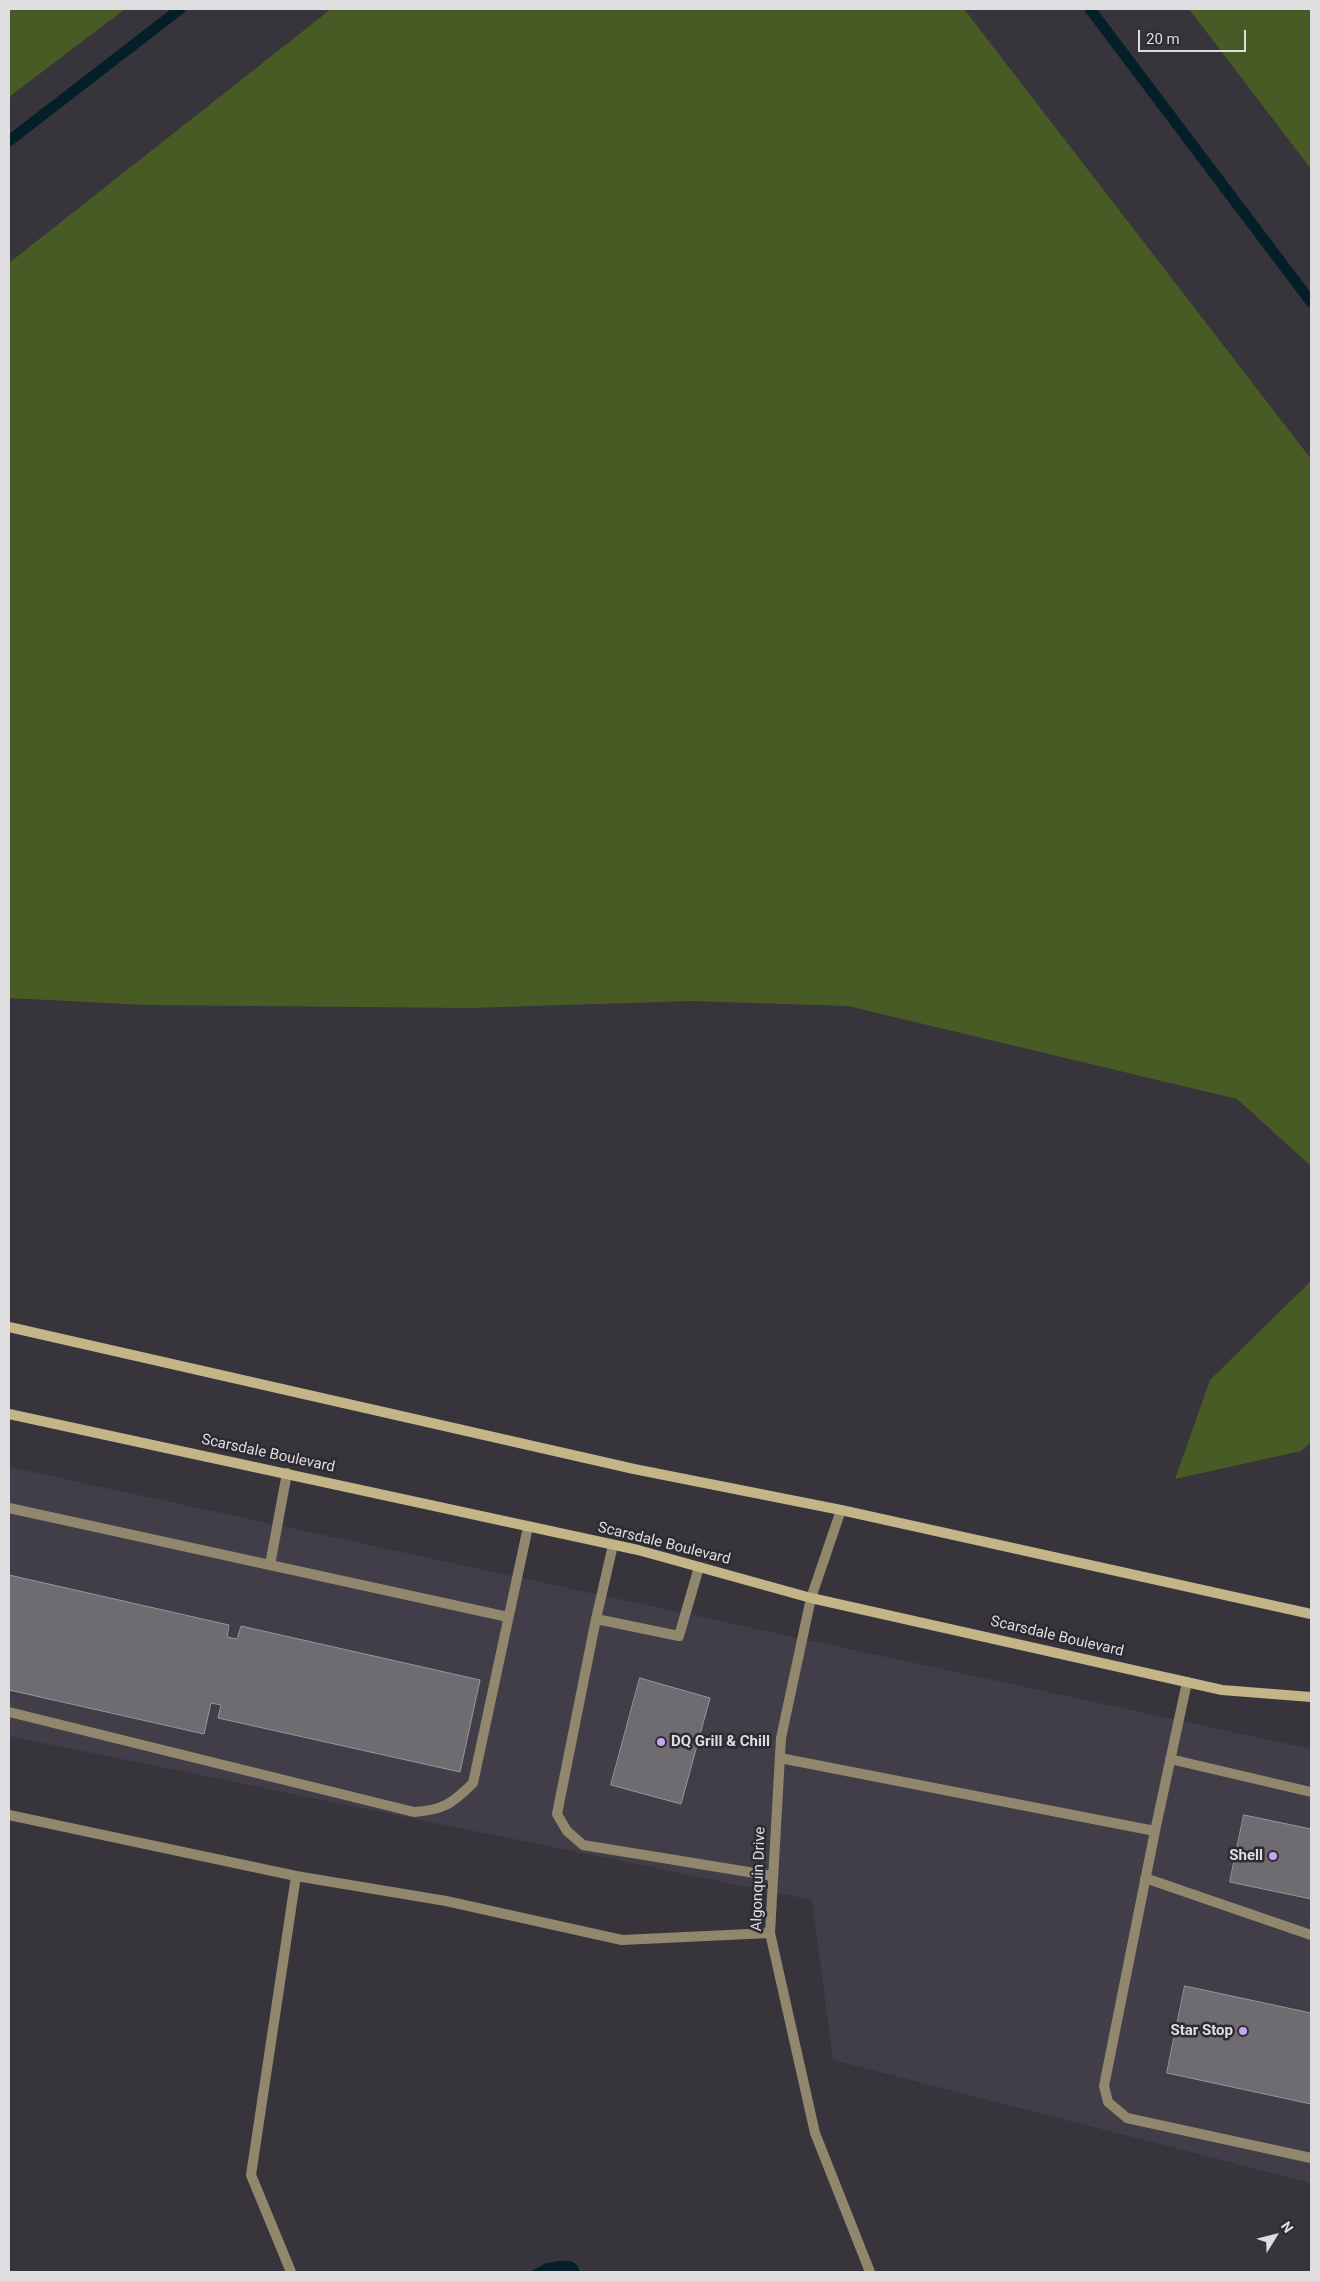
<!DOCTYPE html>
<html>
<head>
<meta charset="utf-8">
<style>
	body { margin:0 }
	#map { position:relative; width:1320px; height:2281px; overflow:hidden; background:#37353b; font-family:Roboto,sans-serif }
	canvas { display:block }
	.frame { position:absolute; inset:0; border:10px solid #dedde0; pointer-events:none }
	.north { position:absolute; left:1250px; top:2211px; width:50px; height:50px; -webkit-text-stroke:4px #2d2b31; paint-order:stroke; rotate:54deg; font-size:14px; font-weight:700; line-height:20px; text-align:center; color:#dedde0 }
	.north::after { content:''; display:block; margin:auto; width:18px; height:22px; background:#dedde0; clip-path:polygon(50% 0,100% 100%,50% 72%,0 100%) }
	.scale { position:absolute; left:1138px; top:30px; width:108px; height:22px; box-sizing:border-box; border:2px solid #dedde0; border-top:0; padding-left:6px; font-size:15px; line-height:18px; white-space:nowrap; color:#dedde0; -webkit-text-stroke:4px #2d2b31; paint-order:stroke }
</style>
</head>
<body>
<div id="map">
<canvas width="1320" height="2281"></canvas>
<div class="frame"></div>
<div class="north">N</div>
<div class="scale">20 m</div>
</div>
<script>
const c = document.querySelector('canvas').getContext('2d');
c.lineJoin = 'round';
function paint(path, color) { c.fillStyle = color; c.fill(path, 'evenodd'); }
function stroke(path, color, width, dash) { c.strokeStyle = color; c.lineWidth = width; c.lineCap = dash ? 'butt' : 'round'; c.setLineDash(dash || []); c.stroke(path); }
function write(font, color, halo, rows, align = 'center') {
  c.font = font + ' Roboto,sans-serif'; c.lineWidth = 5; c.setLineDash([]); c.textBaseline = 'middle'; c.strokeStyle = halo; c.fillStyle = color; for (const [text, x, y, turn = 0] of rows) {
    c.save(); c.translate(x, y); c.rotate((+turn || 0) * Math.PI / 180); c.textAlign = isNaN(turn) ? turn : align; if (halo) c.strokeText(text, 0, 0); c.fillText(text, 0, 0); c.restore();
  }
}
paint(new Path2D(`
	M9 1467 1311 1749V2183L833 2060 812 1900 9 1736Z`), '#413e49');
paint(new Path2D(`
	M9 9H125L9 97Z
	M331 9H964L1311 459V1166L1237 1099 848 1006 691 1001 470 1008 146 1005 9 998V263Z
	M1189 9H1311V169Z
	M1311 1281V1442L1301 1451 1175 1479 1210 1380Z`), '#495b25');
paint(new Path2D(`
	M559 2261C570 2261 577 2260 580 2272H530L546 2263Z`), '#051f28');
stroke(new Path2D(`
	M1090 9 1311 302
	M9 141 180 9`), '#051f28', 11);
const building = new Path2D(`
	M9 1575 229 1625 227 1637 237 1639 241 1626 480 1680 460 1772 218 1718 221 1705 211 1703 204 1734 9 1690Z
	M640 1678 710 1698 681 1804 611 1785Z
	M1244 1815 1311 1829V1899L1230 1882Z
	M1185 1986 1311 2013V2104L1167 2073Z`);
paint(building, '#6e6b71');
stroke(building, '#99959b', 1);
stroke(new Path2D(`
	M9 1508 508 1617
	M613 1545 596 1619 679 1636 699 1567
	M270 1565 287 1473
	M596 1619 557 1814 567 1831 583 1845 773 1876
	M9 1712 414 1812C443 1810 452 1804 473 1783L528 1527
	M780 1758 1155 1831 1187 1682
	M1170 1759 1311 1792
	M9 1815 296 1876
	M1155 1831 1104 2086 1108 2102 1127 2118 1311 2158
	M1145 1878 1311 1935
	M291 2272 251 2175 296 1876 446 1901 622 1940 770 1933`), '#90876c', 10);
stroke(new Path2D(`
	M841 1510 811 1598 781 1738 770 1933 815 2133 870 2272`), '#90876c', 10);
stroke(new Path2D(`
	M9 1327 634 1469 841 1510 1311 1614
	M9 1414 638 1550 811 1598 1222 1690 1311 1697`), '#c3b588', 10);
for (const [x, y, r, color] of [
	[661,1742,5,"#c7a6f0"],
	[1273,1856,5,"#c7a6f0"],
	[1243,2031,5,"#c7a6f0"]
]) { const dot = new Path2D(); dot.arc(x, y, r, 0, 2 * Math.PI); c.fillStyle = color; c.fill(dot); stroke(dot, '#2d2b31', 2); }
write('15px', '#dedde0', '#2d2b31', [
	["Scarsdale Boulevard",268,1454,12],
	["Scarsdale Boulevard",664,1544,14],
	["Scarsdale Boulevard",1057,1637,13],
	["Algonquin Drive",759,1879,-88]
]);
write('bold 15px', '#dedde0', '#2d2b31', [
	["DQ Grill & Chill",671,1742,"left"],
	["Shell",1263,1856],
	["Star Stop",1233,2031]
], 'right');
</script>
</body>
</html>
